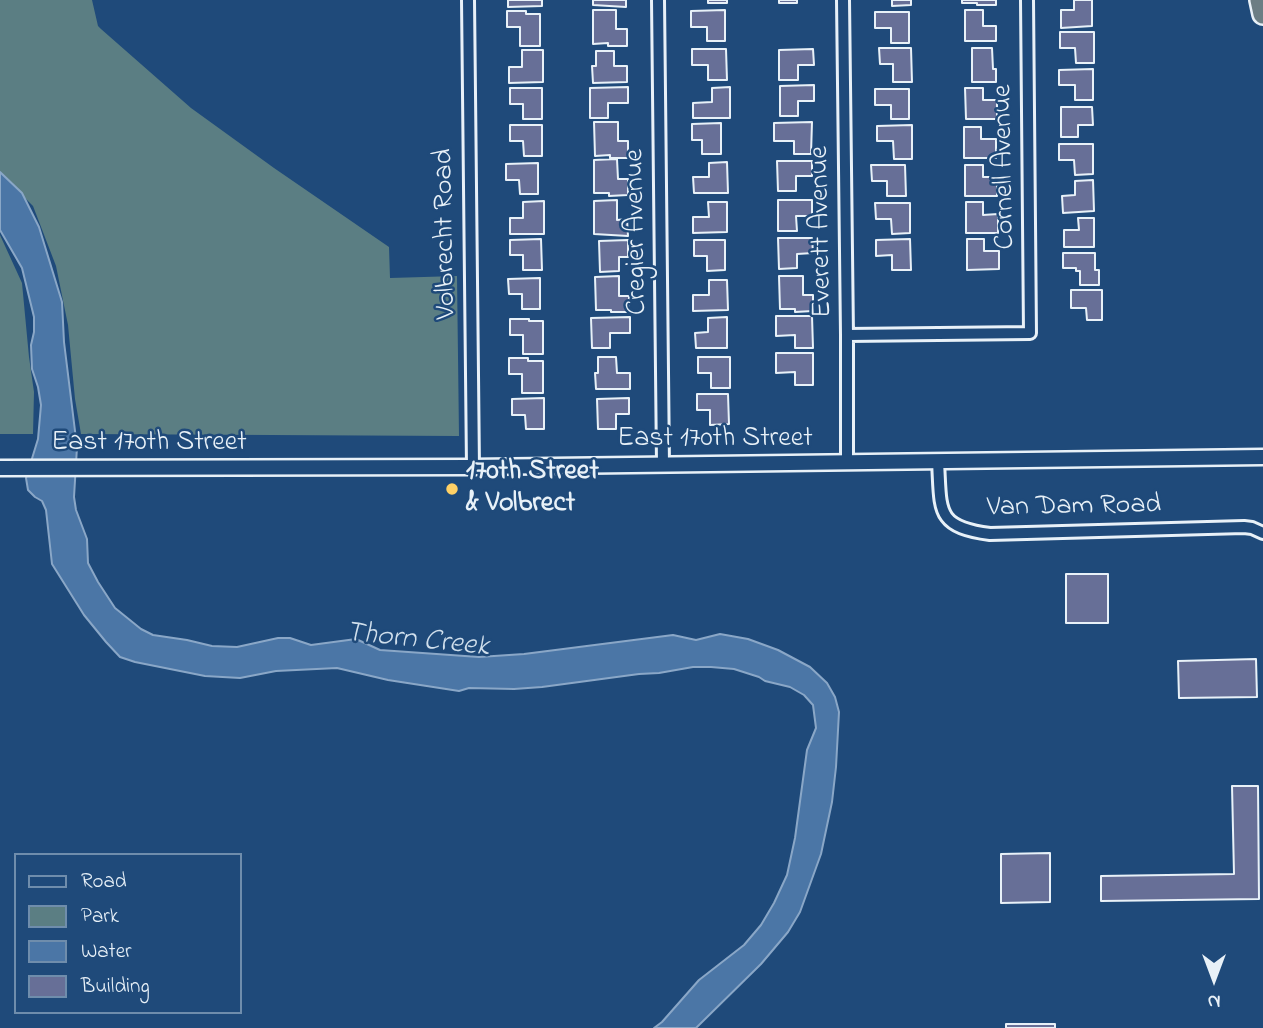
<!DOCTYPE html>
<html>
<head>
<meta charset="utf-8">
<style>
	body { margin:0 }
	#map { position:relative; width:1263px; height:1028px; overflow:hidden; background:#1f4a7a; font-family:"Indie Flower",sans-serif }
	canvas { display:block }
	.legend { position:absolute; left:14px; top:853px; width:228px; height:161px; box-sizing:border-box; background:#1f4a7a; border:2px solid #6f8dac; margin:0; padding:9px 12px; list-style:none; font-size:21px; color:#e8f1f8 }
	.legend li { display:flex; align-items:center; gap:14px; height:35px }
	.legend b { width:35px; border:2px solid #6f8dac }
	.north { position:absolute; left:1179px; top:944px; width:70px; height:70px; -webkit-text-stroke:5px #1f4a7a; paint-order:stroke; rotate:180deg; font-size:19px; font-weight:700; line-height:28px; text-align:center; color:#e8f1f8 }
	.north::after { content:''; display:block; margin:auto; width:24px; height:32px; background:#e8f1f8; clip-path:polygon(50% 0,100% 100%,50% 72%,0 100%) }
</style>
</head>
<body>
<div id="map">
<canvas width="1263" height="1028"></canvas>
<ul class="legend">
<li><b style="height:9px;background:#1f4a7a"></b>Road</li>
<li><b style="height:19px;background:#5b7e83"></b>Park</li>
<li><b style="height:19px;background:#4b76a6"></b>Water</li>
<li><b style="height:19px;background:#676f97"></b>Building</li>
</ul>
<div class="north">N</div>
</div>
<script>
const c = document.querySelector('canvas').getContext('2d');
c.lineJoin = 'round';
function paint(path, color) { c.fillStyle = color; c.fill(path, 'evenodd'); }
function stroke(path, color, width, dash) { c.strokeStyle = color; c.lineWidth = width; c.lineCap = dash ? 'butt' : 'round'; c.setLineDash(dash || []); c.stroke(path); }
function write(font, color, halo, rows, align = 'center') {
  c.font = font + ' "Indie Flower",sans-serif'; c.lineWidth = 5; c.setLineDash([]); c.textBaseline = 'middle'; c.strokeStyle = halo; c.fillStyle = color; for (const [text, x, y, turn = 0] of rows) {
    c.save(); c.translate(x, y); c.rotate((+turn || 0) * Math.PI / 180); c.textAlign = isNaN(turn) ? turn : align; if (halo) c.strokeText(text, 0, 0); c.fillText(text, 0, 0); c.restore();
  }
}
paint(new Path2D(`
	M0 0H92L98 26 101 29 191 108 274 168 389 247 390 278 457 276 459 436 81 434 75 399 68 325 56 266 33 206 0 173Z
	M0 235 22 283 29 357 34 392 33 434H0Z`), '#5b7e83');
const water = new Path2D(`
	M0 172 22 193 39 227 62 302 64 342 77 447 74 497 76 510 87 539 88 563 98 582 115 608 141 629 153 635 187 640 212 646 237 647 278 638H290L311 645 356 639 380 650 479 657 524 654 673 635 696 640 720 634 748 639 778 650 810 667 827 683 835 697 839 712 836 767 832 802 821 854 800 912 788 932 761 964 696 1028H654L662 1022 699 980 744 945 761 925 774 903 787 875 795 838 807 750 816 728 813 705 804 695 790 687 765 681 759 677 734 669 711 667H693L659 673 639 674 542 687 514 689 469 688 459 691 388 680 337 668 276 671 240 678 205 676 135 662 120 657 106 642 84 615 52 564 46 510 42 501 35 497 28 490 26 478 38 439 41 405 38 387 32 369 31 345 34 332V317L22 268 0 230Z`);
paint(water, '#4b76a6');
stroke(water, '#8aa7c7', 2);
const building = new Path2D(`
	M508 0H542V6L508 7Z
	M593 0H626V7L593 5Z
	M708 0H727V3H708Z
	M779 0H797V3H779Z
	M892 0H911V5L892 6Z
	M962 0H996V5H977V3H962Z
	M1074 0H1092V26L1061 28V10H1074Z
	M593 10H616V29H627V46H608V43L593 44Z
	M725 10V41H707V27H691V11Z
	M965 10H983V26H996V41H965Z
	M507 11H526V14H540V46H520V27H507Z
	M875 12H909V43H891V28H875Z
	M1060 32H1094V63H1076L1075 48H1060Z
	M879 48H911L912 82H893V64H880Z
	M972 48H992L993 69H996V82H972Z
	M692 49H726L727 80H708V65H692Z
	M813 49 814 65H798V80H779V50Z
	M522 50H543V82L509 83V67H522Z
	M596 51H614V66H627V82L593 83 592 66H596Z
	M1093 69V100H1075V85H1059V70Z
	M814 85V101H798V116H780V86Z
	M628 87V103H608V118H590V88Z
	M730 87V118H693V103L712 102V88Z
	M510 88H542V119H523V104H510Z
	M965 88H983V100H997V119H966Z
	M875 89H909V119H891V105H875Z
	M1061 107H1092L1093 125H1078V137H1061Z
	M594 122H618V141H628V158H610V155L595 156Z
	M812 122 811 154H794V141H774V123Z
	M721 123V154H702V140H692V124Z
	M510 125H542V156H524L523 141H510Z
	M912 125V159H894L893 141H877V126Z
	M964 127H981V139H996V158H964Z
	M1059 144H1093V174L1075 175 1074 160H1059Z
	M617 159 618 179H628V195L609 196V193H594V160Z
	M777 161H812V176H796V191H778Z
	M727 162 728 193H694L693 177H709V163Z
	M538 163V194H520L519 180H506V164Z
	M871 165H905L906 196H887V181H872Z
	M965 165H983V177H997V196H965Z
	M1093 180 1094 211 1063 213 1062 196 1075 195V181Z
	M617 200V220L627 219 628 236 594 234V201Z
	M778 200H812V216H796L797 231H778Z
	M544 201V234H510V218H523V202Z
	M708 202H727V232L693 233V217H709Z
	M966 202H983V215L998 214V233H966Z
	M875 203H910V233L892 234 891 219H876Z
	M1078 218H1094V247H1064V230H1079Z
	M778 238H812L813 253 797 254V268L779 269Z
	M541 239 542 270H523V255H510V240Z
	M910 239 911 270H892V255L876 256V240Z
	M967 239H984V251H999V269L967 270Z
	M628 240V257H619V271L600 272 599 241Z
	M694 240H725V270L707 271V256H694Z
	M1063 253H1095V270H1099V285H1080V271H1076V268H1063Z
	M619 276V296H629V312H611V310H596L595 277Z
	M779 276H803V295H813V311L795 312V309H780Z
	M540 278V309H522V294H509L508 279Z
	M709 280H727L728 310 693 311V295H709Z
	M1071 290H1102V320H1087L1086 308H1071Z
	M776 316H812L813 348H795V335L776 336Z
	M630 317V333H610V348H592L591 318Z
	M727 317V348H696L695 333 708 332V318Z
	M510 319H529V321H543V354H523V335H510Z
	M776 353H813V385H795V372L776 373Z
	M598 357H616L617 373H630V389H596L595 373H598Z
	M698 357H730V388H711V373H698Z
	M509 358H528V361H543V393H522V374H509Z
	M697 394H728L729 424 710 425V410H697Z
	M544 398V429H526L525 415H512V399Z
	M629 398V414H616V429H598L597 399Z
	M1066 574H1108V623H1066Z
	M1256 659 1257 697 1179 698 1178 661Z
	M1232 786H1258L1259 899 1101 901V876L1234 874Z
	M1050 853V902L1001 903V854Z
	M1006 1024H1055V1028H1006Z`);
paint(building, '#676f97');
stroke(building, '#e8f1f8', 2);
const minor = new Path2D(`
	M468 0 473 467
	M658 0 663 464
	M843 0 847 335V463
	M847 335 1030 333 1027 0
	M938 462C941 510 935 527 990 534L1244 527 1252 528 1263 533`);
const tertiary = new Path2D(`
	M0 468 473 467 1263 457`);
const motorway = new Path2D(`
	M1260 0 1263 14`);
stroke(minor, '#e8f1f8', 16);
stroke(tertiary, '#e8f1f8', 19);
stroke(motorway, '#e8f1f8', 24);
stroke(minor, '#1f4a7a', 10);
stroke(tertiary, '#1f4a7a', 14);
stroke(motorway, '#6c7e84', 19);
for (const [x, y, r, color] of [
	[452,489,7,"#ffd166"]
]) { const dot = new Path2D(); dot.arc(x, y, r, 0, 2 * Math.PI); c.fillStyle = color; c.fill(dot); stroke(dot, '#1f4a7a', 2.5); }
write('28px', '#e8f1f8', '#1f4a7a', [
	["Cornell Avenue",1006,167,-91],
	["Cregier Avenue",638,232,-91],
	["Everett Avenue",823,232,-91],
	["Volbrecht Road",447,234,-91],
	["East 170th Street",715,440],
	["East 170th Street",149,444],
	["Van Dam Road",1074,508,-1]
]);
write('bold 28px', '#e8f1f8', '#1f4a7a', [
	["170th Street",466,473],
	["& Volbrect",466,505]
], 'left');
write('italic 30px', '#d0dfec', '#1f4a7a', [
	["Thorn Creek",417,642,6]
]);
</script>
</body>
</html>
